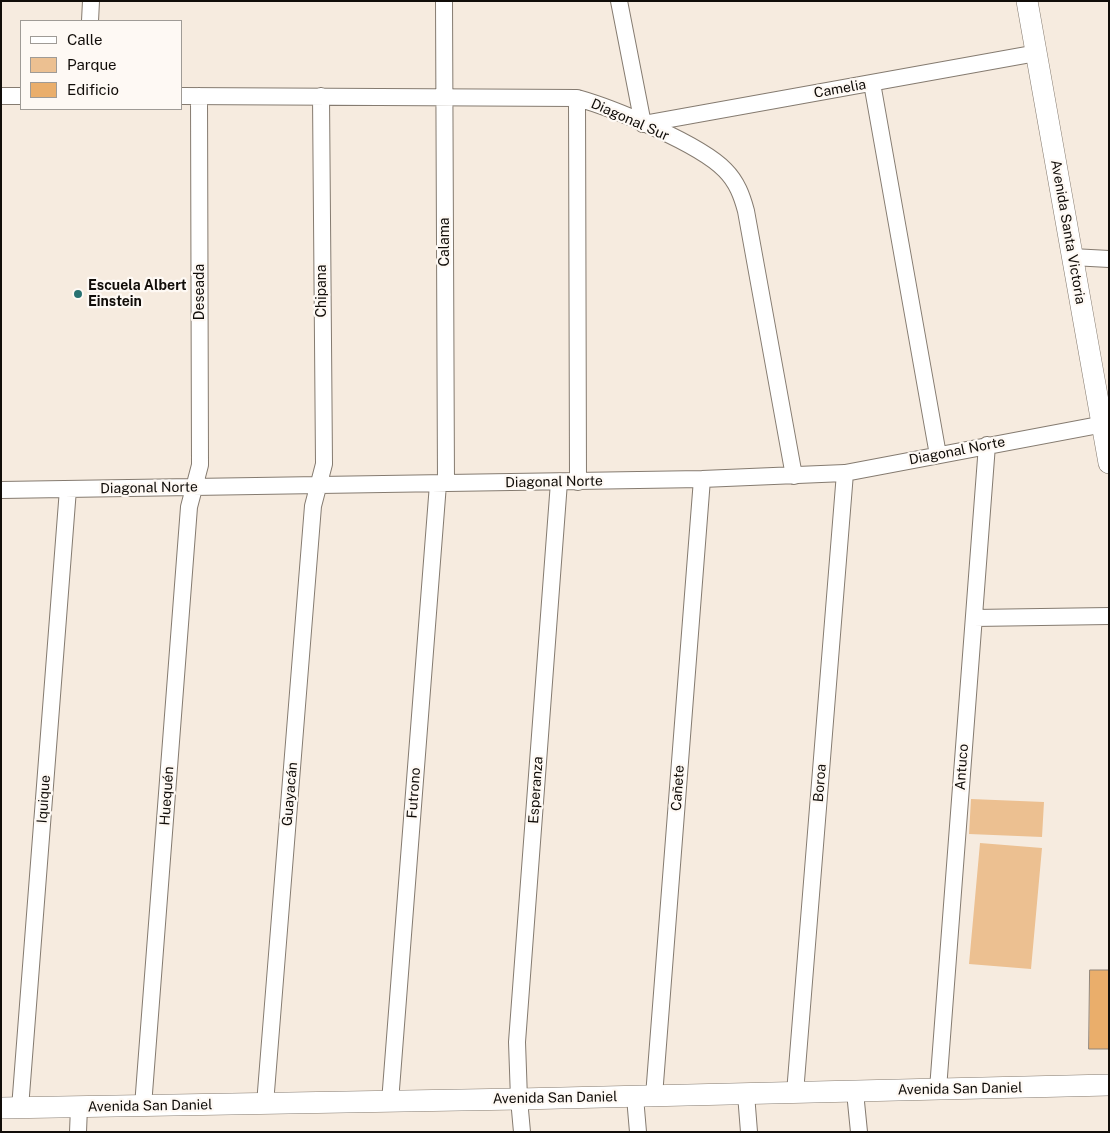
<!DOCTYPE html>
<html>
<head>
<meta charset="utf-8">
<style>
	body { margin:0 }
	#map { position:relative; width:1110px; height:1133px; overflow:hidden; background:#f6ebdf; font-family:"Public Sans",sans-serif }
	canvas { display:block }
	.frame { position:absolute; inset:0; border:2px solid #110d09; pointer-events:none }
	.legend { position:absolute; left:20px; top:20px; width:162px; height:90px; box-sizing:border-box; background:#fef9f4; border:1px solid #9f9b96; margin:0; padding:6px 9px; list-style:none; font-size:15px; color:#110d09 }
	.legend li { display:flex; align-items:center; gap:10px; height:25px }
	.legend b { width:25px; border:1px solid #9f9b96 }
</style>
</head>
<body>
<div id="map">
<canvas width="1110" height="1133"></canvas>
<div class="frame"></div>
<ul class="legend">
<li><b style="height:6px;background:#fff"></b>Calle</li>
<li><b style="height:14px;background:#ecc091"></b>Parque</li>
<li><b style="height:14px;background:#eaae6b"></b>Edificio</li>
</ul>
</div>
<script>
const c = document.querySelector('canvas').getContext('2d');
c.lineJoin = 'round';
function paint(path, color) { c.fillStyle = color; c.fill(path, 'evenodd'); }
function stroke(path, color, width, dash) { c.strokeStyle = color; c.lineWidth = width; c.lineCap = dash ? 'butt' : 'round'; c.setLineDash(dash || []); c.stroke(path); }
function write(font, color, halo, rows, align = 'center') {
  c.font = font + ' "Public Sans",sans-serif'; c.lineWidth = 4.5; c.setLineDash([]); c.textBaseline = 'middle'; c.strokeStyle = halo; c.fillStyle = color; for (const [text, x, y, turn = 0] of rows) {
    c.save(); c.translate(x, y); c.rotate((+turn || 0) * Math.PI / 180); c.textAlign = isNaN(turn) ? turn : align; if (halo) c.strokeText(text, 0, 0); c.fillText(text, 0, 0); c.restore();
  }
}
paint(new Path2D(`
	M971 799 1044 802 1042 837 969 834Z
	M980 843 1042 848 1031 969 969 964Z`), '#ecc091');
const building = new Path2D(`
	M1090 970H1109V1049H1089Z`);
paint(building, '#eaae6b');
stroke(building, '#90857a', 1);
const minor = new Path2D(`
	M444 1 446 483
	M619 1 643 124 1037 53
	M90 21 91 1
	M872 83 938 455
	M1 96H21
	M181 96 577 98C613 108 700 144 725 170 737 182 742 196 746 211L794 476
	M577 98 578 482
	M1072 257 1109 259
	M1 490 702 479 845 473 1109 423
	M974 618 1109 616
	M938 1089 987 445
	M855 1092 859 1132
	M795 1093 845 473
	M746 1094 749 1132
	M654 1096 702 479
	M635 1097 638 1132
	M390 1102 438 484
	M265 1104 313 506 324 464 321 96
	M143 1106 189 507 200 465 199 96
	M20 1108 68 489
	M78 1132 79 1107
	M522 1132 519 1099 517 1042 559 482`);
const tertiary = new Path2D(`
	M1027 1 1109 463
	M1 1108 519 1099 1109 1085`);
stroke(minor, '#857b70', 18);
stroke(tertiary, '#857b70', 22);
stroke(minor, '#fff', 16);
stroke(tertiary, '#fff', 21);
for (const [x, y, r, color] of [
	[78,294,5,"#287272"]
]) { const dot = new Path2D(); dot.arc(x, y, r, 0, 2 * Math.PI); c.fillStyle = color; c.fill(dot); stroke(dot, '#fef9f4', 2); }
write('14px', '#110d09', '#fef9f4', [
	["Camelia",840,89,-10],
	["Diagonal Sur",630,120,24],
	["Avenida Santa Victoria",1068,232,80],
	["Calama",445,242,-90],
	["Chipana",322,291,-90],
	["Deseada",200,292,-90],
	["Diagonal Norte",957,451,-11],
	["Diagonal Norte",554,482,-1],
	["Diagonal Norte",149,488,-1],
	["Antuco",962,767,-86],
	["Boroa",820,783,-85],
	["Cañete",678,788,-86],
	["Esperanza",536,790,-86],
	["Futrono",414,793,-86],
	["Guayacán",290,794,-85],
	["Huequén",167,796,-86],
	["Iquique",44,799,-86],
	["Avenida San Daniel",960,1089,-1],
	["Avenida San Daniel",555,1098,-1],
	["Avenida San Daniel",150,1106,-1]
]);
write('bold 14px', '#110d09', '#fef9f4', [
	["Escuela Albert",88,286],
	["Einstein",88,302]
], 'left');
</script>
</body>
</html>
